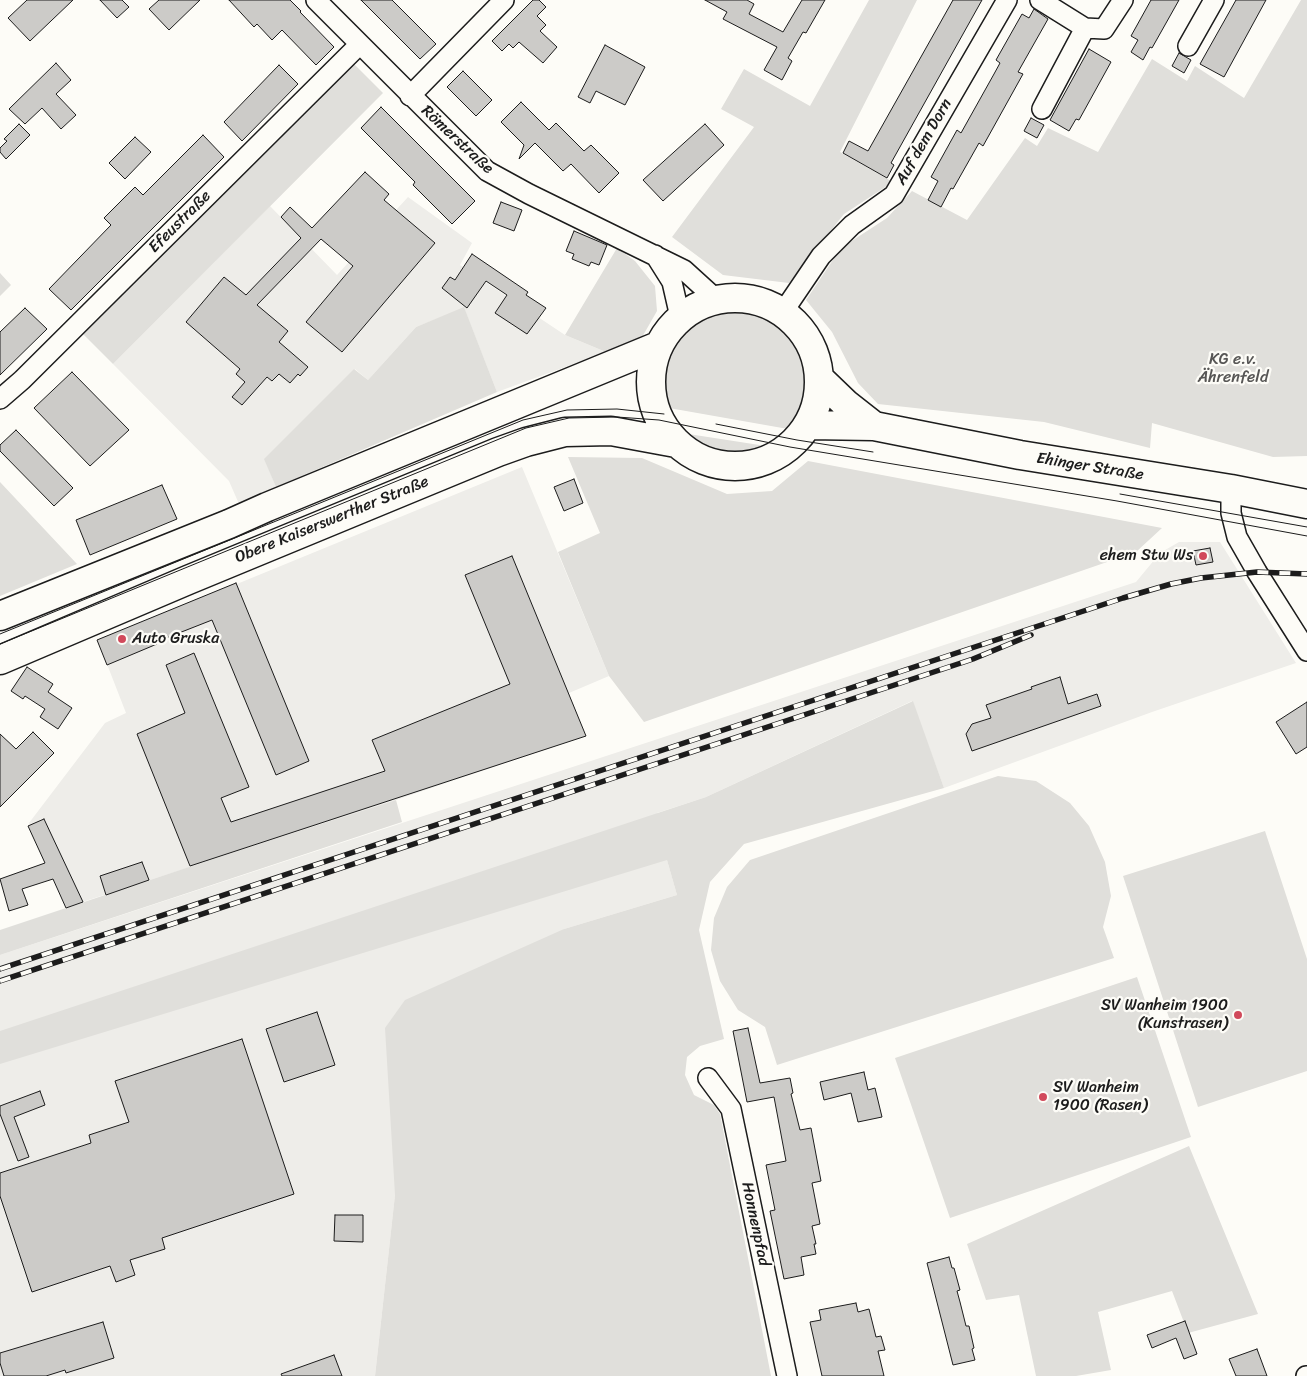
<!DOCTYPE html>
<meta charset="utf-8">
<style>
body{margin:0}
canvas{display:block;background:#fdfcf7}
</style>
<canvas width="1307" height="1376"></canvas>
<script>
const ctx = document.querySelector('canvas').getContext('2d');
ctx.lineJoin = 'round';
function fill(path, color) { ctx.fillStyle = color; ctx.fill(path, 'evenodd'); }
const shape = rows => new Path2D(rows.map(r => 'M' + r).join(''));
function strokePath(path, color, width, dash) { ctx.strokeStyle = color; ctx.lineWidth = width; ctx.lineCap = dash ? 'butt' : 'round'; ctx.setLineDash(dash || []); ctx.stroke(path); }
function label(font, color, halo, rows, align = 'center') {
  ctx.font = font + ' Sriracha,sans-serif'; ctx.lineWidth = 4.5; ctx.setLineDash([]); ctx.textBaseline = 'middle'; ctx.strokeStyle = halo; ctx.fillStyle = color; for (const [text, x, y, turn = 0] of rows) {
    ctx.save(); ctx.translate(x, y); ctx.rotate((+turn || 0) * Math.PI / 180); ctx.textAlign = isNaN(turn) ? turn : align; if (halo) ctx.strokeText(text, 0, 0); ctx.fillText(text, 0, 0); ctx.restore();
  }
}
fill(shape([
 [408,197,472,243,460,265,565,335,606,352,497,392,464,308,416,327,368,380,355,369,265,459,276,487,239,504,229,481,113,364,270,206,337,275],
 [522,467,609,676,569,693,585,736,396,800,67,907,29,823,105,723,126,713,98,641],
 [1179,542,1220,542,1296,663,1152,712,944,788,912,701,706,797,657,813,667,860,677,895,564,929,395,1195,375,1376,0,1376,0,955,1136,582,1160,553]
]), '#eeede9');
fill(shape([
 [869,0,917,0,840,152,893,182,844,214,789,283,723,275,672,237,754,127,721,109,744,69,810,106],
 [1301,0,1307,0,1307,456,1273,457,1152,423,1150,448,1044,422,878,404,858,383,832,332,806,300,841,248,887,218,912,191,967,220,1025,138,1037,146,1048,128,1098,152,1152,59,1187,81,1195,66,1244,98],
 [352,62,383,93,113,364,81,332],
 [617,248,635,261,655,286,657,311,641,339,606,352,565,335],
 [0,273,11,285,0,296],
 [464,307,497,392,276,487,264,459,354,369,368,380,416,327],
 [728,309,751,311,775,324,797,343,805,368,807,392,802,411,788,429,669,408,661,385,664,367,670,351,685,331,704,316],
 [682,433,766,446,744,456,720,455,697,446],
 [568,457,642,458,727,494,772,491,808,461,1162,528,1136,552,644,722,609,676,558,552,600,533],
 [0,482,77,564,0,596],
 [913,701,944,788,744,844,710,882,699,930,724,1039,700,1046,687,1057,685,1075,694,1095,714,1105,720,1114,771,1376,375,1376,395,1195,385,1028,405,1000,564,929,677,895,667,860,0,1064,0,1031,706,797],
 [998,776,1036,781,1070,803,1089,826,1105,862,1111,896,1103,927,1114,958,777,1065,765,1027,738,1010,720,981,711,950,714,918,727,887,750,860],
 [396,800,402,822,0,955,0,930,240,850],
 [1265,831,1307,959,1307,1071,1198,1107,1123,876],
 [1137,977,1191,1137,950,1218,895,1058],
 [1189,1146,1258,1314,1188,1333,1172,1291,1098,1312,1111,1370,1076,1376,1036,1376,1019,1295,986,1300,967,1244]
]), '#e0dfdb');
const building = shape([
 [27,0,73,0,30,41,8,18,27,0],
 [100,0,122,0,129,7,117,18,100,0],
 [159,0,200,0,169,30,149,9,159,0],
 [229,0,290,0,301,11,300,12,334,47,316,65,282,30,272,40,257,24,254,27,229,0],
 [361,0,392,0,436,44,420,59,361,0],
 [533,0,539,0,546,7,537,16,546,25,540,31,557,47,543,63,519,42,513,48,509,44,502,51,492,41,533,0],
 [705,0,747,0,754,4,749,14,783,32,802,0,825,0,806,33,803,32,788,58,792,61,782,80,764,70,777,47,723,19,727,12,705,0],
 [953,0,982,0,891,163,894,165,887,178,843,153,849,141,868,151,953,0],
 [1151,0,1179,0,1152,48,1150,47,1143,60,1131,52,1138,40,1131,36,1151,0],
 [1236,0,1266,0,1224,77,1200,64,1236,0],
 [1034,9,1048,19,1018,72,1023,74,983,146,979,143,953,189,951,188,941,207,928,200,938,181,931,177,957,130,961,133,994,74,1000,63,996,60,1022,14,1029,18,1034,9],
 [605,45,645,67,625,105,596,91,590,103,578,97,605,45],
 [1089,49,1111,62,1079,120,1076,119,1069,131,1050,120,1089,49],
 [1179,53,1191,60,1184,73,1172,66,1179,53],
 [56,63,71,80,56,94,76,115,61,129,42,108,25,124,9,109,56,63],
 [279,65,298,84,242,141,224,122,279,65],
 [463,71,492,100,476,116,447,87,463,71],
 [521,102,549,130,556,123,584,151,591,145,619,173,599,193,571,164,563,171,535,143,519,159,524,145,501,122,521,102],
 [381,107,475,201,452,224,413,185,415,182,361,128,381,107],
 [1031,118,1044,125,1037,138,1024,131,1031,118],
 [19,124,30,135,6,159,0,152,0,148,7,141,4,139,19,124],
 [705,124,724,145,663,201,643,180,705,124],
 [203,135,224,157,71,310,49,289,111,225,104,218,135,187,143,195,203,135],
 [135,137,151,152,125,179,109,163,135,137],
 [365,172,389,194,384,200,435,243,342,352,306,322,353,266,321,239,257,305,288,331,279,342,308,367,300,376,298,374,290,383,279,374,272,381,267,377,242,405,232,397,245,382,236,374,240,369,186,322,224,277,246,295,301,238,281,217,290,207,312,228,365,172],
 [501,202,522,210,514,231,493,223,501,202],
 [574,231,607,245,599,265,591,262,589,266,572,259,574,254,566,251,574,231],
 [472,254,528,292,526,295,546,308,527,334,495,313,507,295,486,281,467,308,442,288,450,277,455,280,472,254],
 [25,308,47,329,0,375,0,332,25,308],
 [72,372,129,430,90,466,34,408,72,372],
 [16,430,73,488,54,506,0,451,0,445,16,430],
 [574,479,583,503,564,511,554,487,574,479],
 [162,485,177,519,90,555,76,520,162,485],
 [1210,548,1213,562,1196,565,1193,551,1210,548],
 [512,556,586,736,190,866,137,734,185,713,166,665,194,653,212,697,249,787,221,798,231,822,385,771,372,740,510,684,465,575,512,556],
 [236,583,309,761,276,775,212,620,156,642,157,644,107,665,97,640,236,583],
 [27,667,53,684,48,692,72,708,58,729,40,717,45,709,25,696,23,699,11,691,27,667],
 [1060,677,1068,704,1097,694,1101,706,972,751,966,734,972,724,991,718,986,705,1032,689,1031,687,1060,677],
 [1307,702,1307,747,1296,754,1276,722,1307,702],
 [33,732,54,753,0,807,0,734,16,749,33,732],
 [44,819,83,902,66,908,53,879,22,889,28,905,9,911,0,879,45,863,28,826,44,819],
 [142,862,149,880,106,895,100,876,142,862],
 [317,1012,335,1065,284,1082,266,1029,317,1012],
 [748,1028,760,1083,790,1078,793,1093,791,1094,800,1130,811,1128,821,1181,812,1183,820,1224,812,1226,816,1244,814,1244,816,1254,801,1257,804,1275,784,1279,770,1211,775,1210,766,1165,786,1161,774,1097,747,1102,733,1031,748,1028],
 [242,1039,294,1194,162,1238,165,1249,130,1260,135,1275,116,1282,110,1266,32,1292,0,1196,0,1173,91,1143,89,1135,129,1122,115,1081,242,1039],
 [864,1072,868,1090,875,1088,882,1117,858,1122,851,1093,824,1100,820,1082,864,1072],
 [40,1091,45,1105,14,1117,29,1157,18,1161,0,1114,0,1106,40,1091],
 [335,1215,363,1215,363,1242,334,1241,335,1215],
 [949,1257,952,1268,954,1268,960,1290,957,1291,960,1302,966,1326,969,1326,974,1348,972,1349,975,1360,953,1365,927,1263,949,1257],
 [856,1303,858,1312,869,1309,876,1337,881,1336,885,1350,878,1351,884,1376,822,1376,810,1322,821,1320,819,1310,856,1303],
 [1185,1321,1197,1354,1184,1359,1176,1338,1152,1348,1147,1335,1185,1321],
 [103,1322,114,1358,66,1373,65,1370,46,1376,4,1376,0,1363,0,1353,103,1322],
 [1257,1349,1267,1376,1236,1376,1229,1359,1257,1349],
 [334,1355,342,1376,282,1376,281,1374,334,1355]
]);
fill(building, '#cccbc8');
strokePath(building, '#1c1c1c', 1);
const street = shape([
 [316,0,487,171,529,194,684,270,717,300],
 [1040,0,1085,28,1104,29,1123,0],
 [1188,46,1214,0],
 [410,96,504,0],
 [1042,109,1085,28],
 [655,255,672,282,680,317],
 [783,312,821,256,852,225,894,195,1007,0],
 [0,399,22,380,359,45],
 [1231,489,1231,513,1237,537,1257,572,1307,651],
 [708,1078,731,1109,787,1376],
 [1306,1376,1307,1376]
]);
const secondary = shape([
 '651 382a84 84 0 1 1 168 0a84 84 0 1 1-168 0Z',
 [820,379,846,404,874,426],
 [809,425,874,426,1020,455,1231,489,1307,504],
 [0,616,229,524,267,507,658,346],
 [0,660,188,580,498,452,526,442,565,432,611,431,676,443]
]);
strokePath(street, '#1c1c1c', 22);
strokePath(secondary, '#1c1c1c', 31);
strokePath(street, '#fdfcf7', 19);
strokePath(secondary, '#fdfcf7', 28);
strokePath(shape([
 [716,424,797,440,873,452],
 [1120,494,1307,527],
 [0,634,523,420,567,410,617,409,664,414],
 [0,644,526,428,569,418,617,417,659,420,790,447,1117,501,1307,536]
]), '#1c1c1c', 1);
const rail = shape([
 [0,969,1123,598,1171,584,1201,578,1257,572,1307,574],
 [0,981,973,659,1031,635]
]);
strokePath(rail, '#1c1c1c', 5.5);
strokePath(rail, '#fdfcf7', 4, [11]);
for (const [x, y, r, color] of [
 [1203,556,5,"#d1495b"],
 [122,639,5,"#d1495b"],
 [1238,1015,5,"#d1495b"],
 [1043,1097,5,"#d1495b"]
]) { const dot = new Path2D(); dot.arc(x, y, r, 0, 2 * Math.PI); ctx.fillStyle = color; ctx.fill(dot); strokePath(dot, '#fdfcf7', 2); }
label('16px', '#1c1c1c', '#fdfcf7', [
 ["Römerstraße",457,140,43],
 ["Auf dem Dorn",924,142,-60],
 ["Efeustraße",180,222,-45],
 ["Ehinger Straße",1090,467,9],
 ["Obere Kaiserswerther Straße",332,520,-22],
 ["Honnenpfad",755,1224,78]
]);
label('16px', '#575655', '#fdfcf7', [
 ["KG e.v.",1233,360],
 ["Ährenfeld",1233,378]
]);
label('16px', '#1c1c1c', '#fdfcf7', [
 ["ehem Stw Ws",1193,556],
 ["Auto Gruska",132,639,"left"],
 ["SV Wanheim 1900",1228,1006],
 ["(Kunstrasen)",1228,1024],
 ["SV Wanheim",1053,1088,"left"],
 ["1900 (Rasen)",1053,1106,"left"]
], 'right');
</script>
